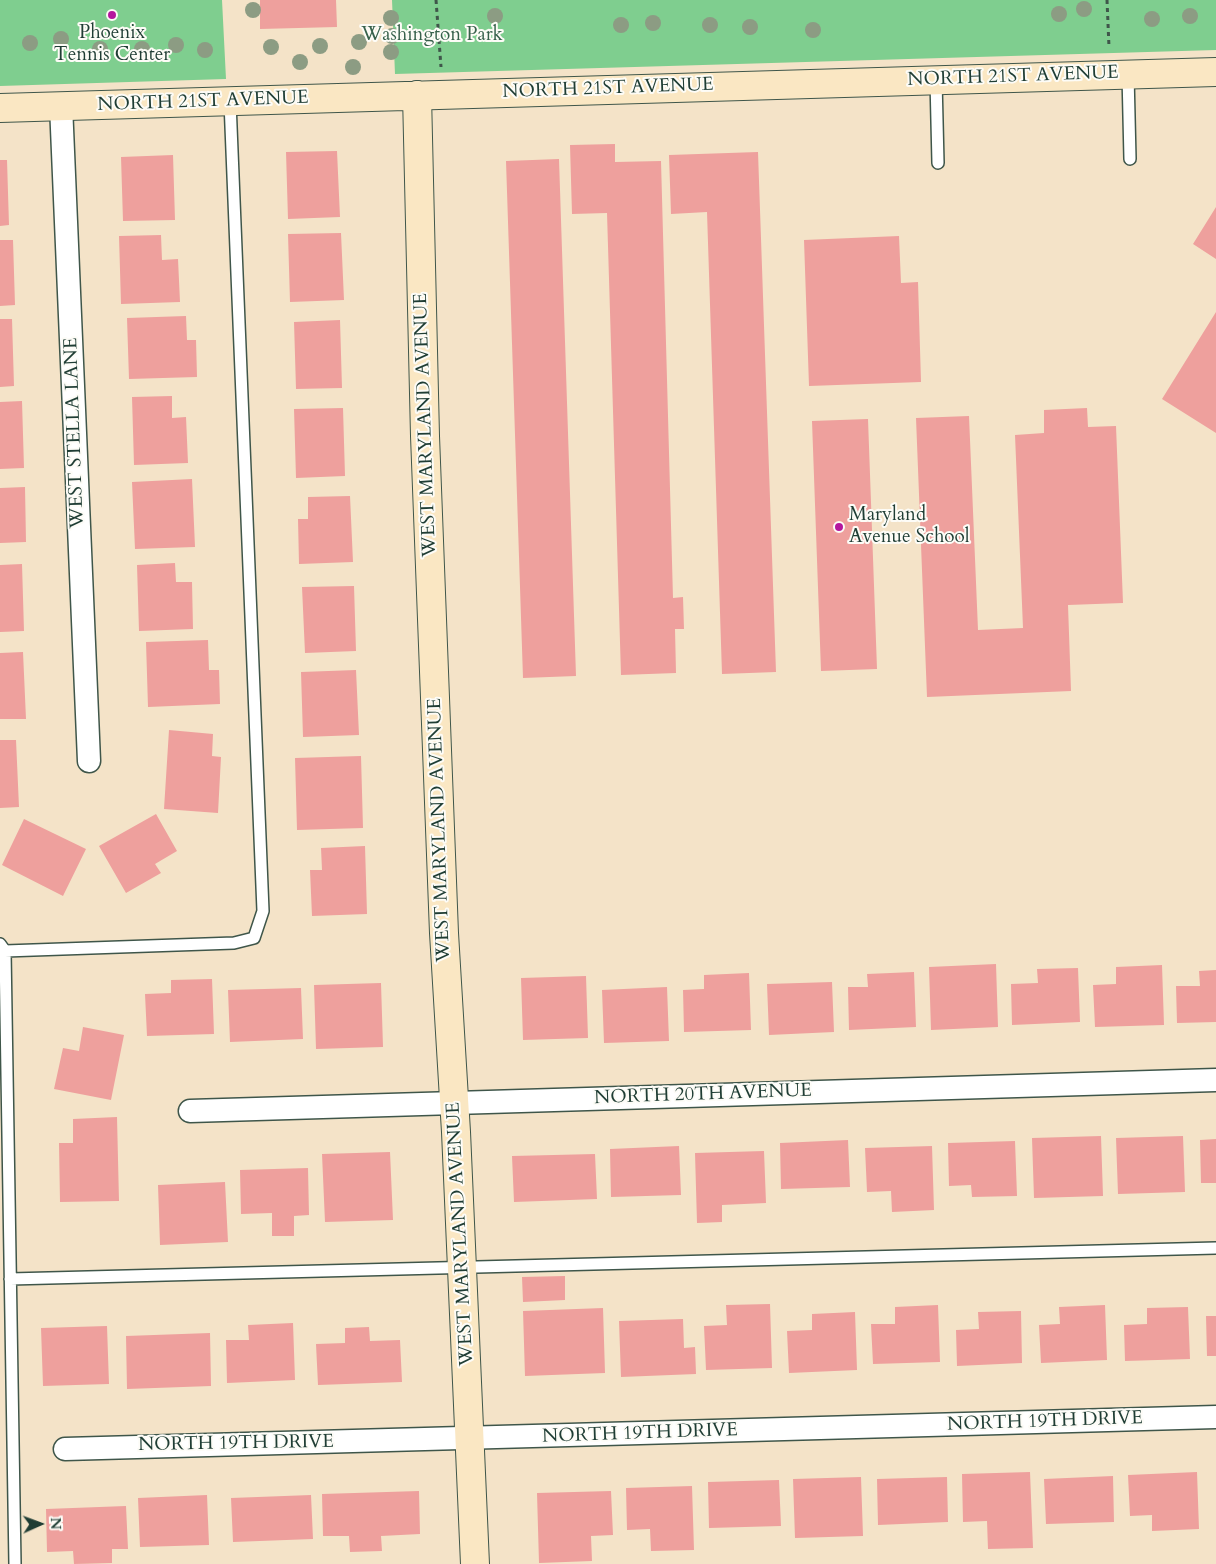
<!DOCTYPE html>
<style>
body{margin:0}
#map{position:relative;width:1216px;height:1564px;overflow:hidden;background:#f4e3c8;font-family:Cardo,serif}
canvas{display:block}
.north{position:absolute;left:15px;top:1499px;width:50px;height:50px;-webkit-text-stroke:4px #fdfcf7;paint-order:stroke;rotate:88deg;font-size:14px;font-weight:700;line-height:20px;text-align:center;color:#1f3d34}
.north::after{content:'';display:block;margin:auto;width:18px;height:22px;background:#1f3d34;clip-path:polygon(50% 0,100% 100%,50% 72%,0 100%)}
</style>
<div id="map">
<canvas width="1216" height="1564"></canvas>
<div class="north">N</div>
</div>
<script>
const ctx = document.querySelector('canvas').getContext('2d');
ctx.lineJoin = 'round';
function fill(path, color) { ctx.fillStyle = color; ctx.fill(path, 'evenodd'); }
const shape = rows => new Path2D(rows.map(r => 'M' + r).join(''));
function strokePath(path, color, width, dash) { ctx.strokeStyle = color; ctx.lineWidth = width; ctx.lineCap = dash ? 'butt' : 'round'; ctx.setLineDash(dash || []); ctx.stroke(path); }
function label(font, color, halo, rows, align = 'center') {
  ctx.font = font + ' Cardo,serif'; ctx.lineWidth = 4; ctx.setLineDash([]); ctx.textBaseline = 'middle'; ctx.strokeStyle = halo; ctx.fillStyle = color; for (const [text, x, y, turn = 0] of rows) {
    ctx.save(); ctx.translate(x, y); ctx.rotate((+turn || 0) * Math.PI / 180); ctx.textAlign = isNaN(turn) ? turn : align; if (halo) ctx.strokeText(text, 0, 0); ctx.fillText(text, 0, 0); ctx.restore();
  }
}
fill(shape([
 [0,0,222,0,226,79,0,86],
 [392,0,1216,0,1216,50,395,74]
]), '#7fce8f');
fill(shape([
 [260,0,336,0,337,27,260,29],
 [615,144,615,162,661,161,673,598,683,597,684,629,675,629,676,673,621,675,607,213,572,214,570,145],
 [337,151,340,217,288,219,286,152],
 [758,152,776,672,722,674,707,212,671,214,669,155],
 [173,155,175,220,123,221,121,157],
 [559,159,576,676,523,678,506,161],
 [0,160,7,160,9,225,0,226],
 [1216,207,1216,259,1193,244],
 [341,233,344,300,290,302,288,234],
 [161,235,162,260,178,259,180,302,121,304,119,236],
 [899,236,901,283,918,282,921,382,809,386,804,240],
 [0,240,13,240,15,305,0,306],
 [1216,312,1216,433,1162,399],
 [186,316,187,340,196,340,197,377,129,379,127,318],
 [0,319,12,319,14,386,0,387],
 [340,320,342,388,296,389,294,322],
 [172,396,172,418,186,417,188,463,134,465,132,397],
 [22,401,24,468,0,469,0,402],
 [343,408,345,476,296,478,294,409],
 [1087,408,1088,427,1116,426,1123,603,1068,605,1071,691,927,697,916,418,969,416,978,630,1023,628,1015,435,1044,433,1044,410],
 [868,419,877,669,821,671,812,421],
 [192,479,195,547,135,549,132,482],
 [25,487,26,542,0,543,0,488],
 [350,496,353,562,299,564,298,519,308,519,308,497],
 [175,563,176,582,192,582,193,629,139,631,137,565],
 [22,564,24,631,0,632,0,565],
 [354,586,356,651,305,653,302,587],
 [208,640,209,670,219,670,220,704,148,707,146,642],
 [23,652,26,719,0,719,0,653],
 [356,670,359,735,303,737,301,672],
 [169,730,213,734,212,756,221,757,218,813,164,809],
 [0,740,16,740,19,807,0,808],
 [361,756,363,828,297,830,295,758],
 [156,814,177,851,155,864,161,873,126,893,99,846],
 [24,819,86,849,63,896,2,865],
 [365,846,367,914,312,916,310,870,322,870,321,848],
 [996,964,998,1027,931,1030,929,967],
 [1162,965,1164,1025,1095,1027,1093,985,1116,984,1116,967],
 [1078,968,1080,1022,1012,1025,1011,984,1038,983,1037,969],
 [1216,970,1216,1022,1177,1023,1176,986,1200,986,1199,971],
 [914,972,916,1027,849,1030,848,987,868,987,867,974],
 [749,973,751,1030,684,1032,683,990,704,989,704,975],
 [586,976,588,1038,523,1040,521,978],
 [212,979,214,1034,147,1036,145,994,171,993,171,980],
 [832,982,834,1032,769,1035,767,984],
 [381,983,383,1047,316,1049,314,985],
 [667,987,669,1041,604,1043,602,990],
 [301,988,303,1039,230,1042,228,990],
 [83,1027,124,1035,111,1100,54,1089,63,1048,79,1051],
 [117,1117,119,1201,60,1202,59,1143,73,1143,73,1119],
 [1101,1136,1103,1196,1034,1198,1032,1138],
 [1183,1136,1185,1192,1118,1194,1116,1138],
 [1216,1139,1216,1183,1201,1183,1200,1140],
 [848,1140,850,1187,781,1189,780,1143],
 [1015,1141,1017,1196,972,1197,971,1185,949,1186,948,1143],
 [679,1146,681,1195,611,1197,610,1149],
 [932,1146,934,1210,892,1212,891,1191,867,1192,865,1148],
 [764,1151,766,1203,722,1205,722,1222,697,1223,695,1153],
 [390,1152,393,1220,325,1222,322,1154],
 [595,1154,597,1199,514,1202,512,1156],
 [308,1168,309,1215,294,1216,294,1236,272,1236,272,1213,241,1214,240,1170],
 [225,1182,228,1242,160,1245,158,1185],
 [565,1276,565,1300,523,1302,522,1277],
 [770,1304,772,1368,706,1370,704,1326,727,1325,726,1305],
 [938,1305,940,1362,873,1364,871,1324,895,1324,895,1307],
 [1105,1305,1107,1360,1041,1363,1039,1325,1060,1324,1059,1307],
 [1188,1307,1190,1359,1125,1361,1124,1325,1147,1324,1147,1308],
 [603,1308,605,1373,525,1376,523,1311],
 [1021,1311,1022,1363,957,1366,956,1330,979,1329,978,1312],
 [855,1312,857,1370,789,1373,787,1331,812,1330,812,1314],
 [1206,1316,1216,1316,1216,1356,1207,1356],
 [683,1319,684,1348,695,1347,696,1374,621,1377,619,1321],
 [293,1323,295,1380,227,1383,226,1340,249,1340,248,1325],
 [107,1326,109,1384,43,1386,41,1328],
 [369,1327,370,1341,400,1340,402,1382,318,1385,316,1344,345,1343,345,1328],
 [210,1333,211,1386,127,1389,126,1336],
 [1030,1472,1033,1548,988,1549,987,1521,963,1522,962,1474],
 [1197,1472,1199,1529,1152,1531,1152,1515,1130,1516,1128,1475],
 [1113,1476,1114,1522,1046,1524,1044,1479],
 [861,1477,863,1536,795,1538,793,1479],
 [947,1477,948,1522,878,1525,877,1479],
 [779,1480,781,1526,709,1528,708,1482],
 [692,1486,694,1550,651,1551,650,1529,627,1530,626,1488],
 [419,1491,420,1534,381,1536,382,1551,350,1552,349,1536,323,1536,322,1494],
 [611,1491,613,1535,591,1536,592,1561,539,1563,537,1493],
 [207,1495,209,1545,140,1547,138,1498],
 [311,1495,313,1539,233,1542,231,1498],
 [126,1506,128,1549,112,1549,112,1563,74,1564,73,1551,47,1552,46,1509]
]), '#eea09d');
const lane = shape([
 [1128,74,1130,159],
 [936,80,938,163],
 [0,944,5,951,15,1564],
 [5,951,234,943,254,938,263,911,230,102],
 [10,1279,1216,1248]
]);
const street = shape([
 [61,105,89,761],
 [190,1111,1216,1080],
 [65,1449,1216,1417]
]);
const secondary = shape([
 [417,95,425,436,444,933,456,1132,475,1564],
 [0,108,1216,72]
]);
strokePath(lane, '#3f564a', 14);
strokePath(street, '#3f564a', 25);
strokePath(secondary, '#3f564a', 30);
strokePath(shape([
 [436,0,441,67],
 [1107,0,1109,47]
]), '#3f564a', 3, [4, 4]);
strokePath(lane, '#fff', 11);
strokePath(street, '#fff', 22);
strokePath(secondary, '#fae7c3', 28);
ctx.fillStyle = '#8c9c83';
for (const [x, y] of [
 [1084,9],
 [253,10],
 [1059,14],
 [495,16],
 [1190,16],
 [391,18],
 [1152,19],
 [653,23],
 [621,25],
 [710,25],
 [750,27],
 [813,30],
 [392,36],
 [61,39],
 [359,42],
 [30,43],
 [176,45],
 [320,46],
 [271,47],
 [100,49],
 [142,49],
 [205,50],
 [391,52],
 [300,62],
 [353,67]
]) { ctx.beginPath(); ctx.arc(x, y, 8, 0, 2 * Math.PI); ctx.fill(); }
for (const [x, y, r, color] of [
 [112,15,5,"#b5179e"],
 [839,527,5,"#b5179e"]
]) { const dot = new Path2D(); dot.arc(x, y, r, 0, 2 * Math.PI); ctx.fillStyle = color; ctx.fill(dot); strokePath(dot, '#fdfcf7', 2); }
label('19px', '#1f3d34', '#fdfcf7', [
 ["Phoenix",112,34],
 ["Tennis Center",112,56],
 ["Maryland",849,516,"left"],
 ["Avenue School",849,538,"left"]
]);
label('19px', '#37614b', '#fdfcf7', [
 ["Washington Park",432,36]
]);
label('19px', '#1f3d34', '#fdfcf7', [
 ["NORTH 21ST AVENUE",1013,77,-2],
 ["NORTH 21ST AVENUE",608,89,-2],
 ["NORTH 21ST AVENUE",203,102,-2],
 ["WEST MARYLAND AVENUE",426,425,-92],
 ["WEST STELLA LANE",75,433,-92],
 ["WEST MARYLAND AVENUE",440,830,-92],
 ["NORTH 20TH AVENUE",703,1095,-2],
 ["WEST MARYLAND AVENUE",461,1234,-93],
 ["NORTH 19TH DRIVE",1045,1422,-2],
 ["NORTH 19TH DRIVE",640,1434,-2],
 ["NORTH 19TH DRIVE",236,1444,-1]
]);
</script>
